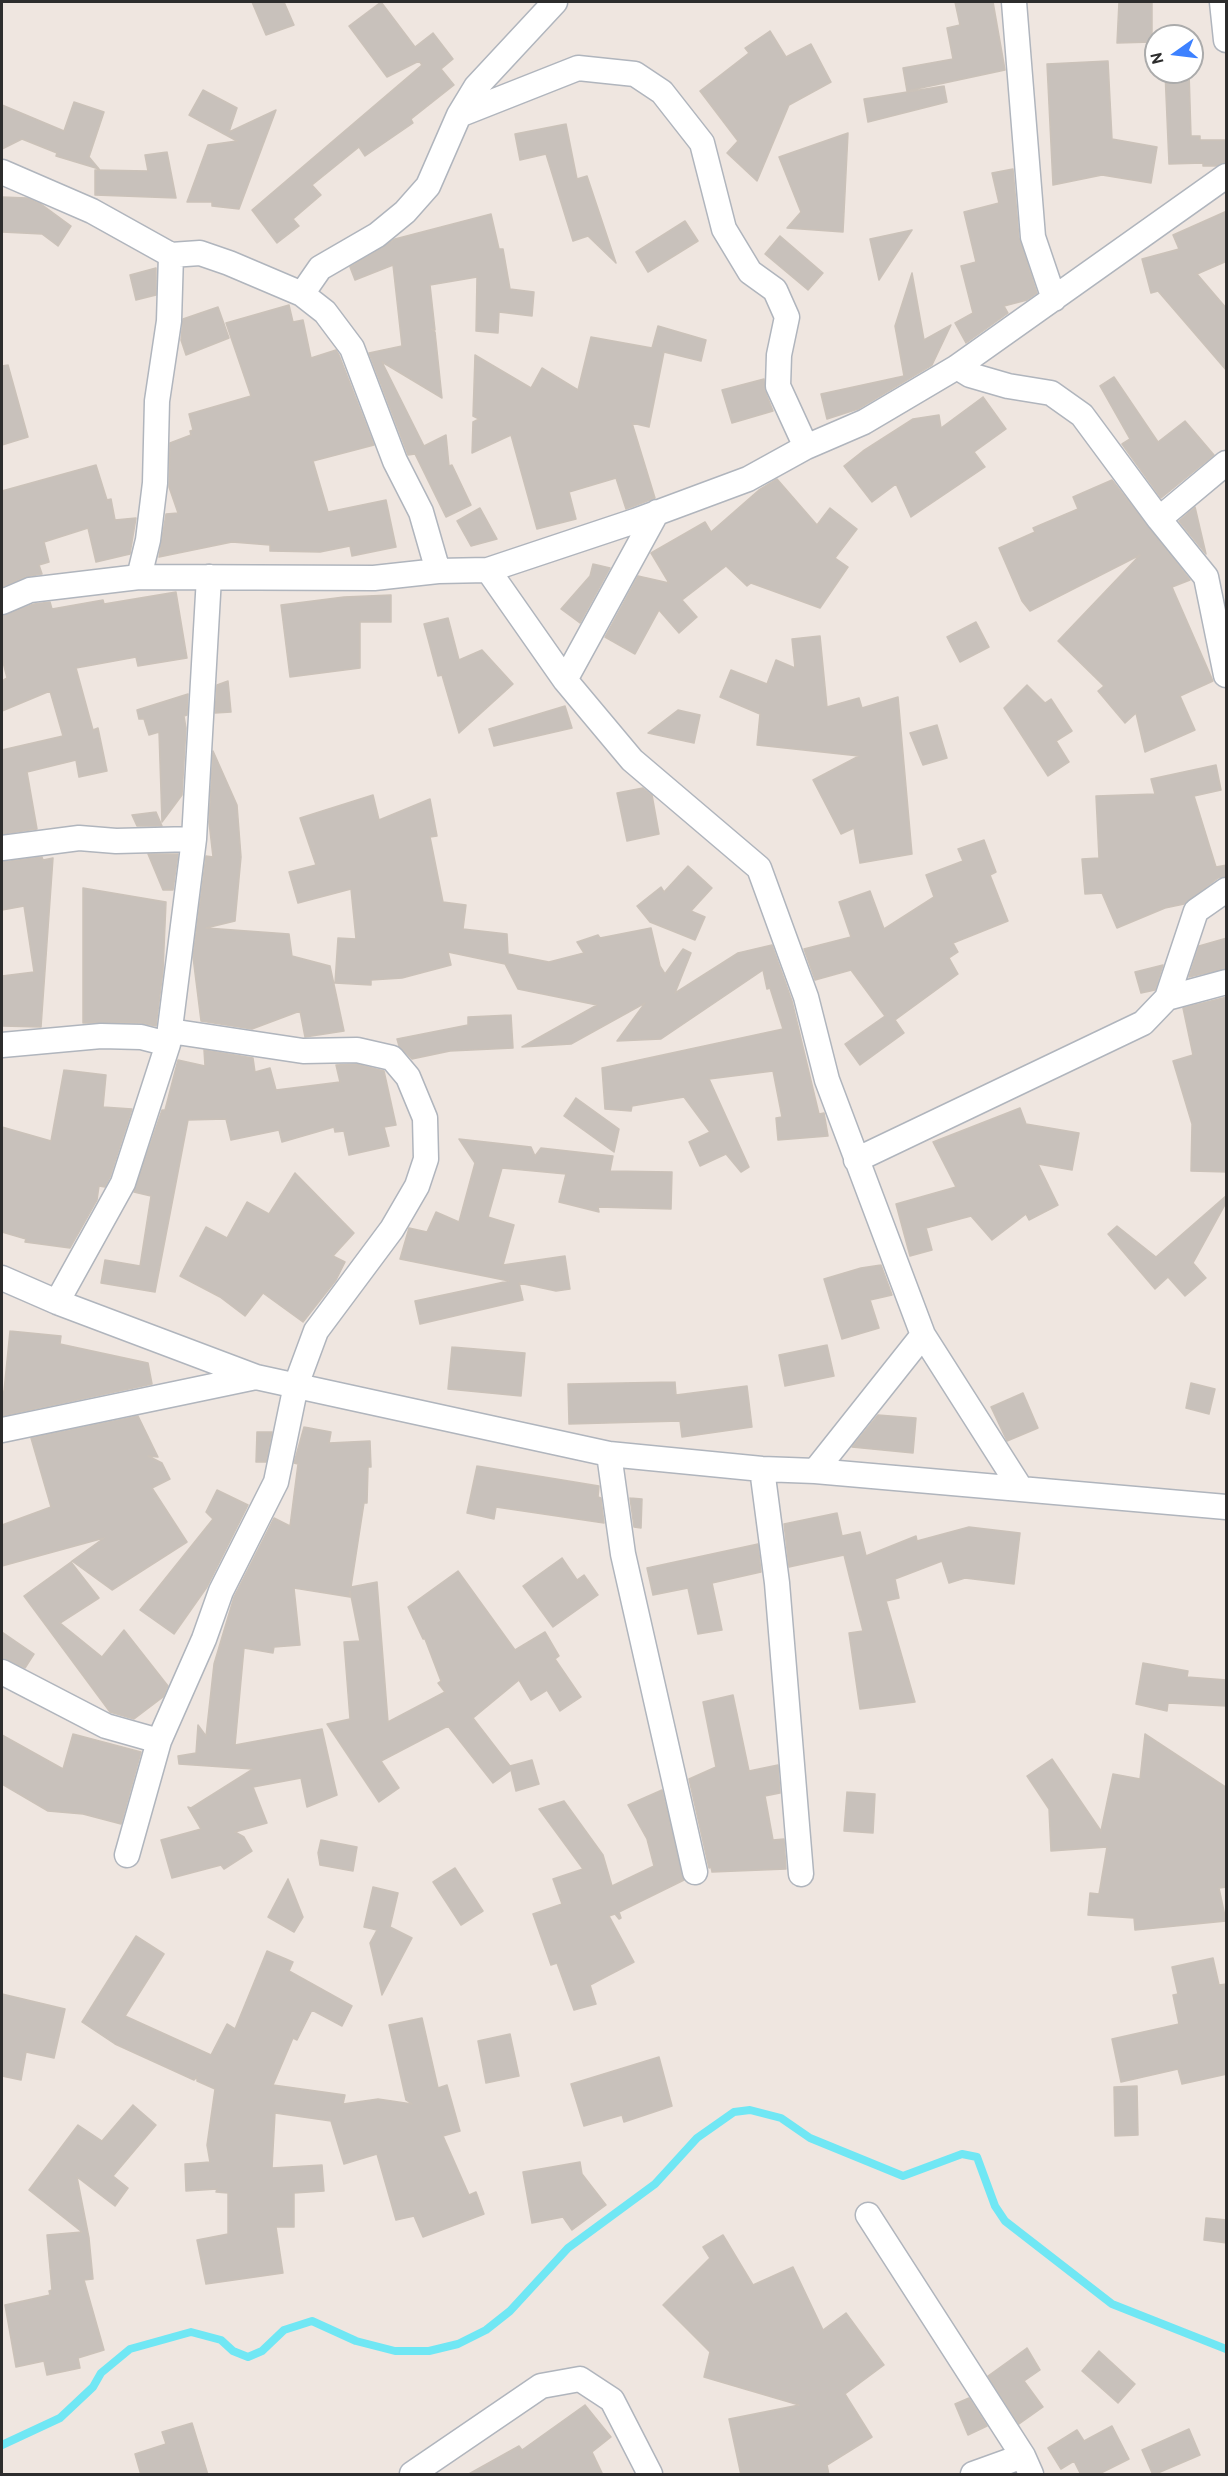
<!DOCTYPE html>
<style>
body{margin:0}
#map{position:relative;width:1228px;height:2476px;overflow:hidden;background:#efe6e0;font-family:Overpass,sans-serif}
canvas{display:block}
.frame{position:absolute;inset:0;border:3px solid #2d2d2d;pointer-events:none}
.north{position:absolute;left:1144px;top:24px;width:60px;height:60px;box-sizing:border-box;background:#fff;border:2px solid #ababab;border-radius:50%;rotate:256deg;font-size:16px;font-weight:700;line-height:24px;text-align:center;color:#2d2d2d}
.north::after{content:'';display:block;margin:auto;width:21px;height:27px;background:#3d81ff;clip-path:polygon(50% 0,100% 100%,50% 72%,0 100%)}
</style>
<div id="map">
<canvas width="1228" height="2476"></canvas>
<div class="frame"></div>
<div class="north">N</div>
</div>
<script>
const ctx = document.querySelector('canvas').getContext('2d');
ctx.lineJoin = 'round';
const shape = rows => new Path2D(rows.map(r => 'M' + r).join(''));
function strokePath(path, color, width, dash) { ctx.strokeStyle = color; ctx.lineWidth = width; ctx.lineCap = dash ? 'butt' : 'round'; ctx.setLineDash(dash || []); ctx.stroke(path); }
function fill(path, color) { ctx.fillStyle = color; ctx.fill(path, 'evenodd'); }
strokePath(shape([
 [2,2445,60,2418,93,2387,101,2373,130,2349,191,2332,221,2340,233,2351,248,2357,262,2351,284,2330,312,2321,356,2341,395,2351,429,2351,458,2344,486,2330,510,2311,568,2248,655,2184,697,2138,734,2112,750,2110,781,2118,810,2138,903,2176,962,2154,977,2157,995,2206,1005,2221,1112,2304,1226,2349]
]), '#70e7f4', 8);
const building = shape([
 [252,2,284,2,294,25,266,35,252,2],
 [381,2,415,47,433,33,453,59,441,69,454,85,411,119,413,123,365,156,359,147,312,185,321,195,293,219,299,226,277,243,252,210,422,65,419,61,387,77,349,26,381,2],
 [955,2,993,2,1005,70,907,91,903,68,953,59,947,28,960,25,955,2],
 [1119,2,1152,3,1152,42,1117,43,1119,2],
 [770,31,786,57,811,44,831,82,789,105,757,181,727,153,738,141,700,91,749,53,745,48,770,31],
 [1108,61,1112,139,1157,147,1151,183,1102,175,1053,185,1047,64,1108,61],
 [1165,72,1189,72,1191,136,1200,136,1200,140,1227,140,1227,162,1216,166,1203,166,1203,163,1169,164,1165,72],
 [944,86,947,102,868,122,864,99,944,86],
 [203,90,237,108,229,132,276,110,239,209,212,206,212,202,187,202,208,145,237,141,189,115,203,90],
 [74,102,104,112,89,157,99,169,56,156,57,153,22,139,2,149,2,105,64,131,74,102],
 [566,124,577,179,587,176,616,263,588,236,573,241,546,154,520,160,515,134,566,124],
 [848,133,843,232,787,228,801,212,779,157,848,133],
 [167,152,176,198,95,195,95,170,148,171,145,155,167,152],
 [1013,169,1019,238,1037,293,1027,300,1004,306,1008,313,966,343,955,323,973,313,961,266,976,262,964,212,999,203,992,173,1013,169],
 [2,197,27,198,41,204,71,226,58,246,42,234,2,232,2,197],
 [1227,211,1227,261,1197,274,1227,309,1227,371,1158,291,1151,293,1142,259,1179,249,1173,235,1227,211],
 [491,214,499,249,503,249,510,289,534,292,532,316,499,312,498,333,476,331,477,277,430,285,435,330,431,329,435,332,442,398,382,362,424,446,446,435,449,466,452,465,471,505,446,517,415,454,408,455,369,353,402,346,393,265,355,280,350,267,395,239,491,214],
 [685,221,698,241,648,272,636,252,685,221],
 [912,230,879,280,870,239,912,230],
 [780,236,823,273,808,290,765,254,780,236],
 [156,268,156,295,136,300,130,275,156,268],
 [912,273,924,340,951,325,932,365,858,409,827,419,821,394,904,376,895,326,912,273],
 [289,305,293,322,303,320,311,358,336,350,339,355,374,445,313,461,328,512,386,500,396,547,352,556,350,546,320,552,270,551,270,545,232,542,159,557,166,514,178,513,169,487,170,443,191,435,190,431,193,430,189,414,251,396,226,323,289,305],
 [218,307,229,338,186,355,181,340,183,319,218,307],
 [658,326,706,340,701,361,664,352,649,427,632,423,655,498,626,509,616,478,569,492,576,519,537,529,511,435,472,453,473,422,479,419,473,416,475,355,531,388,542,368,578,390,591,337,652,348,658,326],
 [8,365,28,437,2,445,2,366,8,365],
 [1114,377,1158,442,1185,421,1214,455,1161,498,1122,444,1130,439,1100,386,1114,377],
 [764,379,765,391,773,411,732,423,722,390,764,379],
 [983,397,1006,429,974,452,985,467,911,517,896,484,872,502,844,466,863,451,913,419,939,415,941,428,983,397],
 [96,465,107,500,111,499,115,520,136,518,130,554,96,562,88,528,44,542,49,562,39,565,42,574,25,577,2,587,2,491,96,465],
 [777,479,817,525,830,508,857,529,835,558,848,567,820,608,751,583,747,586,726,566,682,600,697,617,679,633,659,610,635,654,605,637,638,576,669,583,651,553,705,522,711,532,759,490,777,479],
 [1112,480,1190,580,1172,587,1213,681,1180,696,1195,730,1145,752,1136,713,1125,723,1098,691,1104,686,1058,641,1140,555,1030,611,1022,601,999,548,1035,532,1033,528,1078,509,1073,497,1112,480],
 [1195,507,1206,554,1179,521,1195,507],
 [480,508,497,539,471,546,457,521,480,508],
 [593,564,610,568,580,623,561,609,590,576,593,564],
 [176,592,187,658,138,666,136,657,76,668,93,730,98,728,107,771,79,777,76,760,27,772,37,829,2,834,2,750,63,736,50,691,2,711,2,681,7,678,2,658,2,616,34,604,50,602,52,609,103,600,104,604,176,592],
 [391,595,391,622,360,622,360,668,290,677,281,605,344,597,391,595],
 [448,618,459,660,482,650,513,684,459,733,442,675,438,676,424,624,448,618],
 [976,622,989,647,960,662,947,637,976,622],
 [820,636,827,707,859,698,862,708,898,697,912,854,860,863,854,828,841,834,813,780,859,756,757,745,760,714,720,697,731,670,767,684,776,660,795,668,792,639,820,636],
 [228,681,231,712,215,713,217,685,228,681],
 [1027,685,1045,703,1051,699,1072,731,1056,741,1069,762,1048,776,1004,708,1027,685],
 [188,694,187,715,184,716,186,728,182,795,162,822,159,732,149,735,144,719,139,719,137,710,188,694],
 [565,706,572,728,494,746,489,729,565,706],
 [678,710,700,715,694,743,648,733,678,710],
 [937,725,947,758,923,765,910,733,937,725],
 [213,751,237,805,241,857,235,921,206,928,289,934,292,956,330,966,344,1031,305,1037,300,1011,252,1029,201,1021,193,957,206,856,213,857,209,822,213,751],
 [1216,765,1221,790,1194,796,1216,867,1227,865,1227,876,1218,878,1184,904,1165,908,1117,928,1102,893,1085,894,1082,859,1099,858,1096,796,1155,794,1151,779,1216,765],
 [643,788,652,795,659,834,627,841,617,793,643,788],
 [373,795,379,820,430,799,437,836,430,837,443,902,466,905,463,929,507,934,508,954,549,962,584,953,577,942,598,935,600,938,651,928,660,966,665,974,683,949,691,953,675,993,738,953,772,945,792,1001,819,1114,824,1113,828,1136,778,1140,776,1118,782,1117,773,1071,709,1079,749,1167,741,1172,726,1154,700,1166,689,1142,710,1132,684,1097,632,1106,631,1111,605,1109,602,1068,783,1029,770,988,767,989,763,970,661,1039,617,1041,645,1003,571,1044,522,1047,597,1005,518,989,505,964,448,952,451,965,402,978,371,980,371,985,335,983,338,938,356,939,351,889,298,903,289,872,316,865,300,818,373,795],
 [156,812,162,826,137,826,132,815,156,812],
 [984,840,996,872,990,875,1008,921,953,943,958,952,949,958,958,974,895,1020,904,1033,860,1065,845,1044,885,1016,851,970,815,980,804,949,851,937,839,902,870,891,884,929,934,897,926,875,963,861,958,849,984,840],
 [148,854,178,854,173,890,163,890,148,854],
 [42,857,43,860,53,858,41,1027,2,1026,2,976,34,972,24,906,2,910,2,862,42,857],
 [688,866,712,888,691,911,705,917,695,940,650,922,637,906,661,887,664,892,688,866],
 [83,888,166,902,163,971,156,1026,141,1023,83,1023,83,888],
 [1227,938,1227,968,1189,977,1199,946,1227,938],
 [1163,965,1155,990,1141,993,1135,972,1163,965],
 [1227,997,1227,1172,1191,1171,1192,1124,1173,1061,1193,1055,1183,1008,1227,997],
 [511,1015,513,1048,450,1051,412,1059,399,1046,397,1039,468,1025,468,1017,511,1015],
 [204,1050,253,1058,255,1072,270,1068,276,1090,340,1082,336,1065,356,1064,384,1071,396,1125,384,1127,389,1146,349,1155,344,1131,335,1132,334,1127,282,1142,279,1130,231,1140,226,1119,188,1120,155,1292,101,1283,105,1260,140,1266,151,1196,134,1192,162,1110,165,1110,178,1060,205,1066,204,1050],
 [64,1070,106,1075,103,1107,132,1109,110,1177,105,1187,99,1186,97,1200,70,1248,25,1242,26,1239,2,1232,2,1127,51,1141,64,1070],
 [576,1098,619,1129,614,1152,564,1116,576,1098],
 [1020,1108,1026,1124,1079,1133,1072,1170,1038,1164,1058,1205,1029,1220,1026,1214,992,1240,971,1216,926,1228,932,1250,910,1256,896,1204,956,1187,933,1142,1020,1108],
 [459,1139,531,1147,535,1156,541,1148,613,1156,610,1171,672,1172,671,1209,598,1207,599,1212,559,1202,566,1174,502,1168,488,1217,514,1225,503,1265,565,1256,570,1289,556,1291,519,1283,523,1300,420,1324,415,1301,509,1281,400,1259,409,1228,427,1232,436,1212,459,1222,475,1163,459,1139],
 [295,1173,354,1233,333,1256,345,1262,336,1280,303,1322,263,1293,245,1316,220,1297,180,1276,206,1227,227,1238,247,1202,269,1214,295,1173],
 [1227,1195,1227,1201,1193,1263,1206,1278,1185,1296,1168,1277,1155,1289,1108,1234,1117,1226,1156,1257,1227,1195],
 [881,1265,892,1295,870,1300,879,1328,842,1339,824,1279,861,1268,881,1265],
 [10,1331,61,1336,60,1344,148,1363,152,1384,2,1416,2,1392,4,1391,10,1331],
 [827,1345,834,1376,785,1386,779,1355,827,1345],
 [452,1347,525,1353,521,1396,448,1389,452,1347],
 [675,1382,676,1395,747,1386,752,1427,682,1437,680,1421,569,1424,568,1384,675,1382],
 [1191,1383,1215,1389,1209,1414,1186,1408,1191,1383],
 [1023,1393,1038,1428,1007,1441,991,1407,1023,1393],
 [878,1415,916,1418,913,1453,852,1447,878,1415],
 [138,1416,158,1457,148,1456,162,1463,170,1479,152,1488,187,1542,112,1590,72,1561,104,1538,2,1566,2,1525,51,1507,31,1438,138,1416],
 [304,1427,331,1432,329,1443,370,1441,371,1467,368,1467,367,1503,364,1503,351,1587,377,1582,388,1722,445,1692,438,1683,441,1681,425,1639,423,1639,408,1607,458,1571,515,1650,545,1632,559,1656,555,1659,581,1697,560,1711,547,1690,531,1700,519,1680,473,1718,510,1766,532,1760,539,1784,516,1791,511,1770,493,1783,448,1726,381,1761,399,1788,379,1802,327,1724,350,1719,344,1642,360,1641,350,1591,350,1597,294,1588,300,1645,274,1647,273,1653,244,1648,235,1745,322,1729,337,1795,307,1807,301,1778,253,1787,267,1823,235,1832,244,1837,252,1851,224,1869,221,1865,172,1878,161,1840,201,1829,188,1807,191,1808,253,1769,179,1764,178,1756,196,1753,198,1725,206,1736,214,1664,234,1597,274,1518,290,1526,298,1464,294,1463,304,1427],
 [257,1432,272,1432,266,1462,256,1462,257,1432],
 [477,1466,599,1486,598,1497,601,1498,604,1523,496,1507,494,1519,467,1513,477,1466],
 [217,1490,248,1505,207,1587,174,1634,140,1610,213,1519,206,1512,217,1490],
 [630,1498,642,1499,641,1528,634,1527,630,1498],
 [837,1513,842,1536,860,1532,866,1556,916,1536,917,1541,969,1527,1020,1533,1014,1584,965,1578,949,1583,942,1561,895,1579,899,1598,886,1601,915,1702,860,1709,849,1633,863,1631,844,1555,789,1567,784,1524,837,1513],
 [758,1544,761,1572,712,1583,722,1630,698,1634,688,1588,653,1595,647,1568,758,1544],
 [562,1558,577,1580,584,1575,598,1595,553,1627,523,1586,562,1558],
 [71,1562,99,1598,60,1623,102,1657,124,1630,168,1686,163,1697,134,1719,110,1712,24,1596,71,1562],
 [2,1632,34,1654,25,1668,2,1658,2,1632],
 [1143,1663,1188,1671,1187,1677,1227,1680,1227,1706,1168,1703,1167,1711,1136,1704,1143,1663],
 [733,1695,749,1771,778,1765,780,1793,765,1796,773,1840,784,1839,786,1869,712,1872,711,1867,709,1868,689,1779,716,1767,703,1702,733,1695],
 [73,1734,141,1752,121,1824,83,1814,48,1811,2,1784,2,1735,63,1769,73,1734],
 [1145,1734,1227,1788,1227,1887,1219,1888,1226,1921,1135,1930,1134,1918,1088,1915,1090,1893,1099,1894,1107,1847,1051,1851,1049,1809,1027,1776,1052,1759,1101,1831,1113,1774,1140,1779,1145,1734],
 [662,1790,684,1880,619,1912,621,1918,619,1919,615,1914,609,1916,634,1962,590,1985,596,2004,574,2010,557,1963,551,1965,533,1914,562,1904,553,1879,583,1869,539,1809,564,1801,603,1855,612,1886,654,1866,647,1839,628,1805,662,1790],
 [847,1792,875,1794,873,1833,844,1831,847,1792],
 [321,1840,357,1847,353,1871,320,1865,318,1853,321,1840],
 [455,1868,483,1911,461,1925,433,1882,455,1868],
 [288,1879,303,1917,294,1932,268,1917,288,1879],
 [373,1887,398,1893,390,1927,412,1938,382,1995,370,1943,377,1930,364,1927,373,1887],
 [136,1936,164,1954,125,2016,211,2055,227,2024,235,2029,267,1951,293,1962,289,1971,352,2006,342,2026,312,2010,297,2040,293,2038,273,2085,345,2095,343,2104,378,2099,412,2104,406,2100,389,2025,422,2018,438,2088,447,2085,460,2131,443,2136,469,2195,476,2192,484,2214,423,2237,414,2216,396,2220,377,2154,344,2164,331,2121,275,2113,272,2168,322,2165,324,2191,294,2193,294,2227,276,2227,283,2273,206,2284,197,2240,228,2234,228,2193,216,2192,217,2189,186,2191,185,2164,210,2162,207,2145,215,2089,197,2081,197,2077,194,2080,115,2044,82,2022,136,1936],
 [1213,1958,1219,1985,1227,1984,1227,2074,1182,2084,1178,2069,1121,2082,1112,2039,1179,2024,1173,1995,1178,1994,1172,1967,1213,1958],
 [2,1994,65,2009,54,2058,26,2052,21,2080,2,2076,2,1994],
 [510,2034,519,2076,486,2083,478,2041,510,2034],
 [659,2057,672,2106,624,2122,622,2115,584,2126,571,2084,659,2057],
 [1137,2086,1138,2135,1115,2136,1114,2087,1137,2086],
 [133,2105,156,2125,113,2176,128,2188,115,2206,77,2177,89,2238,93,2279,84,2280,104,2350,78,2358,80,2368,47,2375,44,2361,16,2367,5,2305,50,2295,49,2291,52,2290,47,2235,82,2232,29,2190,78,2125,102,2141,133,2105],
 [580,2162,582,2174,606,2205,572,2230,563,2217,532,2223,523,2172,580,2162],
 [1206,2218,1227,2220,1227,2243,1204,2240,1206,2218],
 [723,2235,753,2285,793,2267,823,2330,846,2313,884,2365,845,2394,872,2437,827,2465,829,2475,741,2475,729,2419,799,2405,704,2377,710,2352,663,2305,710,2258,703,2247,723,2235],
 [1027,2348,1040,2370,1024,2381,1043,2407,1019,2424,988,2376,1027,2348],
 [1099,2351,1135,2384,1118,2403,1082,2371,1099,2351],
 [969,2398,987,2426,968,2435,955,2404,969,2398],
 [585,2405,611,2437,592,2452,603,2475,467,2475,519,2446,522,2450,585,2405],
 [192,2423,208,2475,141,2475,135,2454,166,2444,162,2432,192,2423],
 [1112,2426,1129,2459,1097,2475,1081,2475,1074,2461,1061,2469,1048,2448,1077,2430,1084,2441,1112,2426],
 [1189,2429,1200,2455,1153,2475,1142,2450,1189,2429]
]);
fill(building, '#c8c1bb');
strokePath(building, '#cbc2b9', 1.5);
const street = shape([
 [1014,2,1033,237,1054,299],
 [1222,2,1226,40],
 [459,115,578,68,635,74,662,92,702,143,724,229,750,272,775,290,787,317,779,355,778,386,806,447],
 [2,172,92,211,171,255,200,253,229,263,302,294,325,312,352,348,395,461,421,512,438,571],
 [302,294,320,268,377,235,405,212,428,186,459,115,476,87,555,2],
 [957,367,970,375,1008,386,1051,393,1082,415,1159,519,1206,577,1226,675],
 [1159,519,1226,463],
 [488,570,565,680,632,760,759,868,806,997,827,1080,923,1335,1021,1489],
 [139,577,148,540,155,483,157,401,169,321,171,255],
 [2,602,30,590,139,577,374,578,438,571,488,570,635,521,748,479,806,447,864,422,957,367,1226,176],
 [565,680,657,512],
 [2,848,79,838,116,841,194,839],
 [1167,998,1226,982],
 [2,1045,101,1036,141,1037,168,1044],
 [856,1160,1143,1023,1167,998,1196,911,1226,890],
 [2,1278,57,1302,256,1377,609,1454,762,1469,815,1471,1226,1507],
 [57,1302,123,1183,168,1044,194,839,209,577],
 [2,1430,256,1377],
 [609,1454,623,1554,695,1872],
 [762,1469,777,1583,801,1874],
 [815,1471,923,1335],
 [2,1672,106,1726,159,1741],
 [127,1855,159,1741,204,1639,221,1591,276,1482,296,1385,316,1331,392,1229,417,1186,426,1159,425,1118,408,1077,392,1058,357,1050,303,1051,170,1031],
 [868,2215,1023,2456,1031,2474],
 [412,2474,541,2386,580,2379,612,2400,650,2474],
 [973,2474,1023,2456]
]);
strokePath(street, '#b0b5bd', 27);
strokePath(street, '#fff', 24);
</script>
